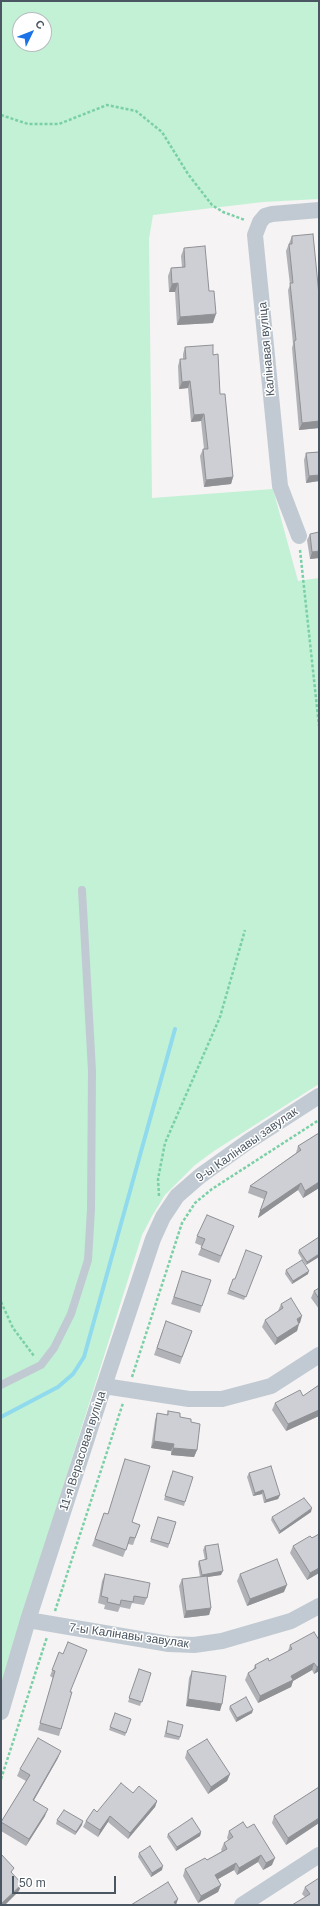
<!DOCTYPE html>
<meta charset="utf-8">
<style>
body{margin:0}
#map{position:relative;width:320px;height:1906px;overflow:hidden;background:#f5f3f3;font-family:Helvetica,sans-serif}
canvas{display:block}
.frame{position:absolute;inset:0;border:2px solid #4a5661;pointer-events:none}
.north{position:absolute;left:12px;top:12px;width:40px;height:40px;box-sizing:border-box;background:#fff;border:1px solid #b7bbc0;border-radius:50%;rotate:47deg;font-size:11px;font-weight:700;line-height:16px;text-align:center;color:#4a5661}
.north::after{content:'';display:block;margin:auto;width:14px;height:18px;background:#1a73e8;clip-path:polygon(50% 0,100% 100%,50% 72%,0 100%)}
.scale{position:absolute;left:12px;top:1876px;width:104px;height:18px;box-sizing:border-box;border:2px solid #4a5661;border-top:0;padding-left:5px;font-size:12px;line-height:14px;white-space:nowrap;color:#4a5661;-webkit-text-stroke:3px #fff;paint-order:stroke}
</style>
<div id="map">
<canvas width="320" height="1906"></canvas>
<div class="frame"></div>
<div class="north">С</div>
<div class="scale">50 m</div>
</div>
<script>
const ctx = document.querySelector('canvas').getContext('2d');
ctx.lineJoin = 'round';
function fill(path, color) { ctx.fillStyle = color; ctx.fill(path, 'evenodd'); }
const shape = rows => new Path2D(rows.map(r => 'M' + r).join(''));
function strokePath(path, color, width, dash) { ctx.strokeStyle = color; ctx.lineWidth = width; ctx.lineCap = dash ? 'butt' : 'round'; ctx.setLineDash(dash || []); ctx.stroke(path); }
function label(font, color, halo, rows, align = 'center') {
  ctx.font = font + ' Helvetica,sans-serif'; ctx.lineWidth = 3; ctx.setLineDash([]); ctx.textBaseline = 'middle'; ctx.strokeStyle = halo; ctx.fillStyle = color; for (const [text, x, y, turn = 0] of rows) {
    ctx.save(); ctx.translate(x, y); ctx.rotate((+turn || 0) * Math.PI / 180); ctx.textAlign = isNaN(turn) ? turn : align; if (halo) ctx.strokeText(text, 0, 0); ctx.fillText(text, 0, 0); ctx.restore();
  }
}
fill(shape([
 [1,1,319,1,319,199,263,202,153,215,149,239,152,498,273,489,298,581,319,578,319,1084,214,1151,195,1165,165,1195,152,1216,142,1235,1,1684],
 [20,20,44,20,44,44,20,44]
]), '#c3f1d5');
strokePath(shape([
 [1,1417,58,1387,73,1374,84,1357,175,1029]
]), '#90daee', 4);
strokePath(shape([
 [1,115,28,124,59,124,107,105,136,111,162,132,188,174,212,205,223,212,245,220],
 [300,550,319,726],
 [159,1196,158,1179,165,1143,220,1017,245,930],
 [1,1302,13,1328,34,1356],
 [132,1377,182,1223,195,1203,212,1189,319,1120],
 [55,1611,123,1403],
 [1,1779,47,1637]
]), '#7ad0a6', 2.5, [3, 2]);
strokePath(shape([
 [1,1385,41,1365,54,1348,71,1314,88,1260,91,1209,92,1071,82,890]
]), '#c1cad2', 8);
strokePath(shape([
 [299,536,280,486,255,235,260,222,265,216,272,214,319,210],
 [104,1386,189,1399,222,1399,271,1386,319,1355],
 [28,1620,169,1644,194,1645,222,1641,291,1621,319,1606],
 [1,1712,28,1620,104,1386,153,1239,163,1217,177,1196,200,1176,249,1141,319,1096],
 [242,1905,319,1855]
]), '#c1cad2', 16);
fill(shape([
 [292,236,319,428,299,430,292,348,293,344,288,290,290,285,286,251],
 [184,248,209,291,213,323,177,325,175,292,169,292,168,276,171,268,182,267,181,256],
 [185,347,213,355,233,477,231,484,204,487,200,456,203,449,204,449,201,421,191,422,188,388,179,389,178,366,180,359,183,359,183,354],
 [319,452,319,481,306,483,304,460,306,453],
 [310,534,319,558,310,559,307,540],
 [319,1133,319,1188,303,1198,298,1190,258,1218,264,1199,248,1193,250,1186,296,1153,298,1146],
 [234,1226,219,1263,198,1255,202,1246,195,1243,197,1236],
 [319,1237,306,1265,298,1253,299,1250],
 [262,1256,244,1300,227,1294,233,1279,235,1279],
 [286,1270,308,1274,292,1284,285,1274],
 [180,1278,202,1306,200,1313,171,1304],
 [319,1288,319,1309,311,1298,314,1291],
 [281,1304,300,1323,299,1323,297,1331,275,1345,262,1327,265,1320,278,1311],
 [166,1321,192,1331,180,1364,154,1355],
 [319,1385,319,1416,286,1431,272,1410,275,1403,303,1396],
 [168,1411,191,1422,197,1450,194,1457,171,1455,171,1451,151,1448,155,1420,157,1413,167,1415],
 [125,1459,132,1522,140,1525,133,1545,128,1544,123,1557,92,1546,104,1513,108,1514],
 [249,1473,280,1495,278,1499,264,1503,262,1494,253,1496,247,1477],
 [171,1475,185,1502,184,1506,164,1500],
 [311,1512,279,1534,271,1520,272,1517],
 [158,1517,176,1522,168,1548,150,1542],
 [319,1534,319,1573,307,1580,290,1553,293,1546,312,1538],
 [205,1546,221,1575,207,1577,211,1608,209,1615,184,1618,179,1586,182,1579,200,1577,198,1564,199,1561,205,1560,203,1550],
 [105,1574,147,1598,144,1605,132,1603,130,1609,120,1607,118,1612,104,1609,105,1605,98,1603,102,1581],
 [240,1574,284,1592,247,1606,237,1581],
 [319,1640,319,1671,314,1674,312,1670,293,1681,291,1687,258,1703,245,1680,248,1673,253,1670,255,1665,269,1661,288,1651,290,1645],
 [59,1652,70,1692,61,1729,59,1736,38,1730,53,1678,50,1676],
 [139,1669,151,1673,140,1706,128,1702],
 [192,1671,220,1711,186,1706,189,1678],
 [230,1706,252,1713,236,1722,229,1709],
 [115,1713,131,1719,125,1736,109,1730],
 [168,1721,180,1737,179,1740,164,1737],
 [187,1751,230,1774,227,1781,208,1794,185,1758],
 [58,1758,34,1800,45,1816,26,1846,1,1831,1,1822,26,1781,17,1776,20,1769],
 [319,1787,319,1823,286,1845,272,1823,274,1816],
 [133,1793,157,1801,155,1807,128,1839,108,1822,98,1837,83,1827,86,1821,97,1812],
 [57,1820,82,1825,75,1835,56,1824],
 [243,1822,272,1865,263,1870,258,1862,237,1875,234,1870,218,1879,221,1885,218,1892,198,1903,183,1876,185,1869,207,1860,222,1851,221,1850,224,1843,228,1840,227,1838,229,1831],
 [201,1832,200,1836,176,1851,167,1837,168,1834],
 [139,1853,162,1870,151,1877,138,1857],
 [305,1887,319,1905,305,1897,302,1894]
]), '#b0b2b7');
fill(shape([
 [178,283,175,292,169,292,172,284],
 [216,314,213,323,177,325,180,317],
 [190,381,188,388,179,389,182,382],
 [204,414,201,421,191,422,194,415],
 [319,421,319,428,299,430,302,423],
 [319,475,319,481,306,483,309,476],
 [233,477,231,484,204,487,206,480],
 [319,551,319,558,310,559,312,552],
 [319,1182,319,1188,303,1198,305,1191],
 [301,1183,298,1190,258,1218,260,1211],
 [319,1254,319,1257,306,1265,307,1262],
 [309,1271,308,1274,292,1284,293,1281],
 [302,1316,300,1323,294,1326,297,1319],
 [299,1324,297,1331,275,1345,277,1338],
 [319,1410,319,1416,286,1431,288,1424],
 [154,1441,174,1444,171,1451,151,1448],
 [173,1448,197,1450,194,1457,171,1455],
 [263,1490,262,1494,253,1496,255,1493],
 [280,1495,278,1499,264,1503,266,1500],
 [312,1508,311,1512,279,1534,280,1531],
 [319,1568,319,1573,307,1580,310,1573],
 [223,1571,221,1575,201,1578,202,1575],
 [287,1585,284,1592,247,1606,250,1599],
 [211,1608,209,1615,184,1618,186,1611],
 [314,1663,312,1670,293,1681,291,1687,258,1703,260,1696,291,1676],
 [319,1666,319,1671,314,1674,317,1667],
 [188,1699,222,1704,220,1711,186,1706],
 [253,1710,252,1713,236,1722,237,1718],
 [61,1751,58,1758,30,1807,33,1800],
 [230,1774,227,1781,208,1794,211,1787],
 [157,1801,155,1807,128,1839,130,1833],
 [48,1809,45,1816,26,1846,29,1839],
 [110,1816,108,1822,98,1837,100,1830],
 [319,1818,319,1823,286,1845,288,1838],
 [83,1821,82,1825,75,1835,76,1832],
 [201,1832,200,1836,176,1851,177,1847],
 [261,1855,258,1862,237,1875,239,1868],
 [275,1858,272,1865,263,1870,266,1863],
 [236,1863,234,1870,213,1882,215,1875],
 [163,1866,162,1870,151,1877,152,1873],
 [22,1884,19,1891,5,1905,1,1905,1,1904],
 [221,1885,218,1892,198,1903,201,1896],
 [178,1899,176,1905,174,1902]
]), '#909195');
const building = shape([
 [313,234,319,295,319,421,302,423,294,341,296,340,290,283,293,283,289,244,292,244,292,236,313,234],
 [205,246,209,291,214,291,216,314,180,317,178,283,172,284,171,268,185,267,184,248,205,246],
 [213,345,213,355,218,354,220,394,225,394,233,477,206,480,203,449,208,449,204,414,194,415,190,381,182,382,180,359,186,359,185,347,213,345],
 [319,452,319,475,309,476,306,453,319,452],
 [319,532,319,551,312,552,310,534,319,532],
 [319,1133,319,1182,305,1191,301,1183,260,1211,267,1192,250,1186,301,1150,298,1146,319,1133],
 [207,1215,234,1226,221,1256,201,1248,205,1239,197,1236,207,1215],
 [319,1237,319,1254,307,1262,299,1250,319,1237],
 [246,1250,262,1256,246,1297,229,1290,233,1279,235,1279,246,1250],
 [302,1260,309,1271,293,1281,286,1270,302,1260],
 [182,1271,211,1280,202,1306,174,1297,182,1271],
 [319,1288,319,1299,314,1291,319,1288],
 [291,1298,302,1316,297,1319,299,1324,277,1338,265,1320,283,1308,281,1304,291,1298],
 [166,1321,192,1331,182,1357,157,1348,166,1321],
 [319,1385,319,1410,288,1424,275,1403,300,1390,303,1396,319,1385],
 [168,1411,180,1413,180,1417,191,1419,191,1422,200,1424,197,1450,173,1448,174,1444,154,1441,157,1413,168,1415,168,1411],
 [125,1459,150,1466,132,1522,140,1525,135,1538,130,1537,126,1550,95,1539,104,1513,108,1514,125,1459],
 [271,1466,280,1495,266,1500,263,1490,255,1493,249,1473,271,1466],
 [173,1471,193,1477,185,1502,165,1496,173,1471],
 [304,1498,312,1508,280,1531,272,1517,304,1498],
 [158,1517,176,1522,169,1544,151,1539,158,1517],
 [319,1534,319,1568,310,1573,293,1546,310,1536,312,1538,319,1534],
 [218,1544,223,1571,202,1575,199,1561,207,1559,205,1546,218,1544],
 [277,1559,287,1585,250,1599,240,1574,277,1559],
 [105,1574,150,1583,147,1598,134,1596,133,1602,121,1600,120,1605,107,1602,108,1598,101,1596,105,1574],
 [207,1576,211,1608,186,1611,182,1579,207,1576],
 [314,1632,319,1640,319,1666,317,1667,314,1663,291,1676,293,1680,260,1696,248,1673,256,1668,255,1665,268,1658,269,1661,292,1649,290,1645,314,1632],
 [68,1642,87,1650,70,1692,72,1692,61,1729,40,1723,55,1671,52,1670,59,1652,63,1654,68,1642],
 [139,1669,151,1673,142,1702,129,1698,139,1669],
 [192,1671,226,1676,222,1704,188,1699,192,1671],
 [246,1697,253,1710,237,1718,230,1706,246,1697],
 [115,1713,131,1719,126,1733,110,1727,115,1713],
 [168,1721,183,1725,180,1737,166,1733,168,1721],
 [38,1738,61,1751,33,1800,48,1809,29,1839,1,1822,30,1775,20,1769,38,1738],
 [207,1739,230,1774,211,1787,187,1751,207,1739],
 [121,1783,133,1793,139,1786,157,1801,130,1833,110,1816,100,1830,86,1821,94,1809,97,1812,121,1783],
 [319,1787,319,1818,288,1838,274,1816,319,1787],
 [64,1810,83,1821,76,1832,57,1820,64,1810],
 [192,1818,201,1832,177,1847,168,1834,192,1818],
 [243,1822,247,1828,254,1824,275,1858,266,1863,261,1855,239,1868,236,1863,215,1875,221,1885,201,1896,185,1869,205,1858,207,1860,227,1849,224,1843,233,1837,229,1831,243,1822],
 [150,1846,163,1866,152,1873,139,1853,150,1846],
 [1,1854,14,1868,11,1872,22,1884,1,1904,1,1854],
 [319,1878,319,1905,292,1905,310,1894,305,1887,319,1878],
 [168,1882,178,1899,174,1902,176,1905,131,1905,168,1882]
]);
fill(building, '#cdcfd5');
strokePath(building, '#909195', 1);
label('12px', '#4a5661', '#fff', [
 ["Калінавая вуліца",267,349,-95],
 ["9-ы Калінавы завулак",247,1145,-35],
 ["11-я Верасовая вуліца",83,1451,-72],
 ["7-ы Калінавы завулак",129,1636,8]
]);
</script>
